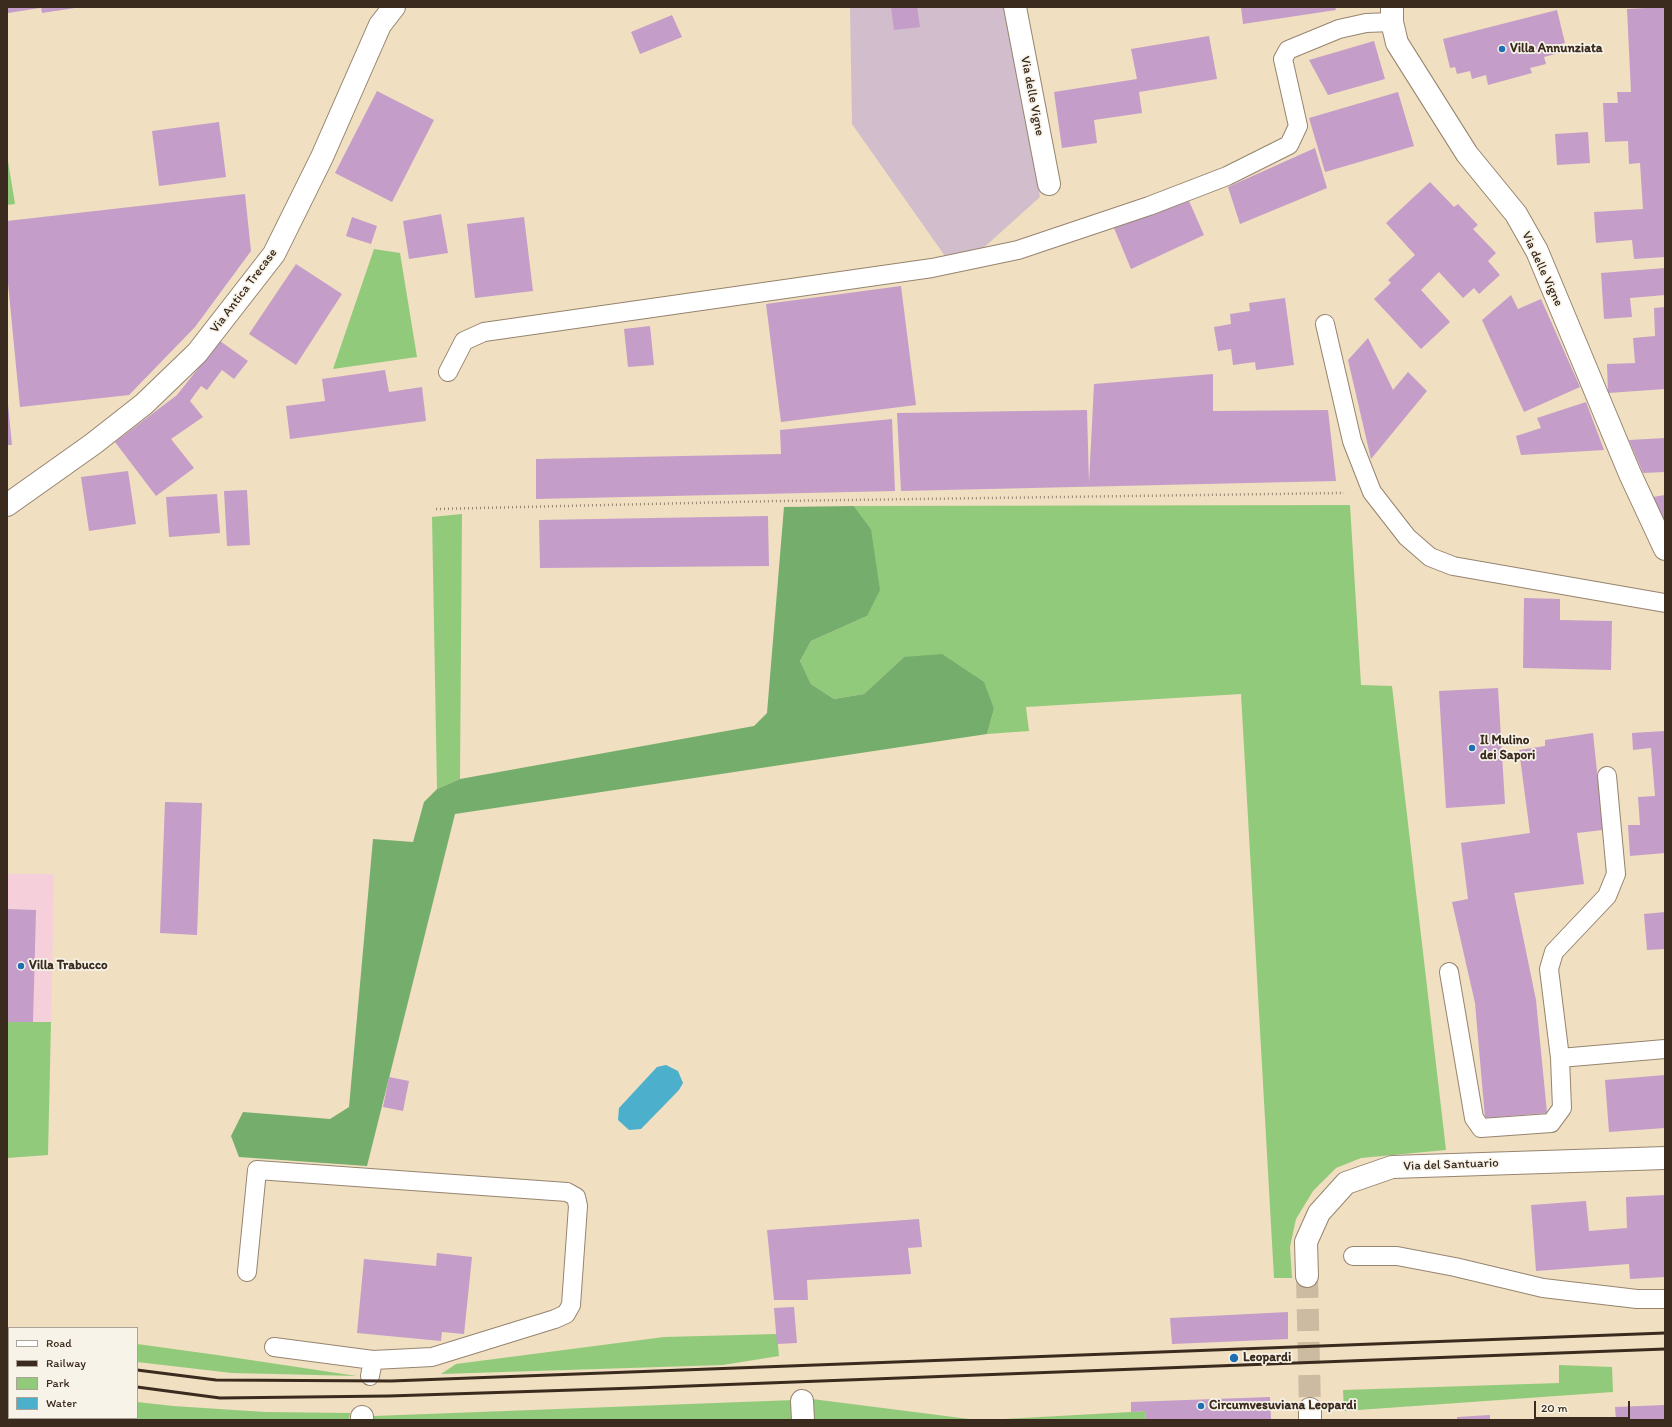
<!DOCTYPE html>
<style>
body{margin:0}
#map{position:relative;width:1672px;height:1427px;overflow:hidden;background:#f0dfc0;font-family:Itim,sans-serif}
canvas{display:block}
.frame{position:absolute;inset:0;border:8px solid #3b2a1e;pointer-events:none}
.legend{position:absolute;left:8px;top:1327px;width:130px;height:92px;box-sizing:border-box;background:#f7f3e8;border:1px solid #aca397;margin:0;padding:5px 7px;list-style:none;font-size:12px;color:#3b2a1e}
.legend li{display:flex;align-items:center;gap:8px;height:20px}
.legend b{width:20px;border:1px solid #aca397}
.scale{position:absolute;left:1534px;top:1401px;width:96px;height:18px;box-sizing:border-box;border:2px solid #3b2a1e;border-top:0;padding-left:5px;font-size:12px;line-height:14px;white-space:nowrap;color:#3b2a1e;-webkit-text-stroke:3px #f7f3e8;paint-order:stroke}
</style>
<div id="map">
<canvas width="1672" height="1427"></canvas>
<div class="frame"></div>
<ul class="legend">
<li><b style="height:5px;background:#fff"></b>Road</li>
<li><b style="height:5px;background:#3b2a1e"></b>Railway</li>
<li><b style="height:11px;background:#92ca7c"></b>Park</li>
<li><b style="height:11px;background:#4cafcb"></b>Water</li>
</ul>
<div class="scale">20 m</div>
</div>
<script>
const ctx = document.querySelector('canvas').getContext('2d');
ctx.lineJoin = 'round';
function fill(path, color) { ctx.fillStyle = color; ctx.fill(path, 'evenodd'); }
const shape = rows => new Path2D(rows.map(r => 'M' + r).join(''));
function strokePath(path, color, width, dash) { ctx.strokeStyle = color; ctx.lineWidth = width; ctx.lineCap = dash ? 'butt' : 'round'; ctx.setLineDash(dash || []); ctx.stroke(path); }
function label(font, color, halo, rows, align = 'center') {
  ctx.font = font + ' Itim,sans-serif'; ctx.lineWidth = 3.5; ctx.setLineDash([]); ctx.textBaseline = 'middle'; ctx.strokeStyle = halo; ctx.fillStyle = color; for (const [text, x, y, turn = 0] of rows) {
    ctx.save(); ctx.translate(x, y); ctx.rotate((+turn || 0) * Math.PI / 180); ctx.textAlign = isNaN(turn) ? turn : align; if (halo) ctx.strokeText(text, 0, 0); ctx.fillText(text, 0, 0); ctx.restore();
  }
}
fill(shape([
 [7,874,54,874,51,1022,7,1022]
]), '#f5cfda');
fill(shape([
 [850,7,1006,7,1040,197,981,250,945,256,852,124]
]), '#d1bdcb');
fill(shape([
 [7,155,15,204,7,205],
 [374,249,400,253,417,357,333,369],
 [1350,505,1361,685,1392,686,1446,1150,1361,1158,1336,1168,1313,1191,1296,1219,1290,1247,1292,1278,1274,1278,1241,694,1026,707,1029,731,987,734,994,709,904,657,864,694,834,699,811,684,800,661,811,641,867,616,871,529,854,506],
 [462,514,460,779,437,789,432,517],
 [7,1022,51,1022,48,1155,7,1158],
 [777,1334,779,1356,723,1365,441,1374,456,1364,664,1337],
 [137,1344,217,1355,357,1376,232,1373,137,1362],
 [1559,1365,1612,1367,1613,1392,1344,1411,1343,1390,1559,1383],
 [7,1385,9,1385,9,1418,137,1418,137,1402,173,1406,265,1412,350,1413,349,1420,21,1420,7,1418],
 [812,1399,977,1420,813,1420],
 [794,1400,796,1420,374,1420,374,1416],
 [1145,1411,1146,1420,986,1420,1131,1412]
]), '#92ca7c');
fill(shape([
 [854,506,871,529,880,590,867,616,811,641,800,661,811,684,834,699,864,694,904,657,942,654,984,682,994,709,987,734,455,814,367,1166,239,1157,231,1136,243,1112,330,1119,349,1107,373,839,413,842,424,802,437,789,460,779,754,726,767,713,784,507]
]), '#75ae6c');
fill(shape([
 [666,1065,678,1071,683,1083,679,1090,641,1129,629,1130,618,1120,619,1108,657,1067]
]), '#4cafcb');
fill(shape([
 [7,7,40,7,40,8,8,13],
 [41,7,75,7,75,8,42,13],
 [891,7,917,7,920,27,894,30],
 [1241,7,1335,7,1336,10,1243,24],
 [1665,7,1665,257,1634,259,1632,240,1596,243,1594,212,1643,209,1640,163,1629,164,1628,141,1605,142,1603,103,1618,103,1617,92,1631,92,1627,9],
 [1557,10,1565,43,1557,45,1559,53,1544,57,1546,64,1530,68,1532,73,1488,85,1486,75,1472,79,1470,71,1457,74,1455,67,1450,68,1443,39],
 [672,15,682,37,640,54,631,32],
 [1209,36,1217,79,1139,92,1142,113,1094,120,1097,143,1062,148,1054,92,1137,79,1131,49],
 [1374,41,1385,79,1328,95,1309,60],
 [377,91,434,120,392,202,335,173],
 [1398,92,1414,146,1325,172,1309,118],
 [219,122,226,177,159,186,152,131],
 [1588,132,1590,163,1557,165,1555,134],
 [1315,148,1327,188,1240,224,1228,187],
 [1430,182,1454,207,1458,204,1478,225,1473,229,1496,253,1488,261,1500,275,1479,294,1474,288,1463,298,1439,272,1421,290,1450,322,1421,349,1374,299,1391,283,1388,280,1415,255,1386,223],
 [245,194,251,251,195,327,129,395,20,407,7,273,7,221],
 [1189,201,1204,235,1131,269,1114,228],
 [441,214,448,253,409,259,403,221],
 [352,217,377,226,371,244,346,236],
 [524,217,533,291,475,298,467,224],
 [296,264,342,294,296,365,249,334],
 [1665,268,1665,295,1630,298,1632,317,1604,319,1601,273],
 [901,286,916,405,781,422,766,304],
 [1511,295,1518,309,1541,299,1580,387,1524,412,1482,320],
 [1285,298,1294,365,1256,370,1255,362,1233,365,1231,349,1218,351,1214,327,1231,324,1230,314,1250,311,1249,303],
 [1665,307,1665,389,1608,393,1607,364,1635,363,1633,338,1655,336,1654,308],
 [650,326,654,365,628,367,624,329],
 [1368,338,1393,390,1408,372,1427,391,1371,459,1348,360],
 [220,341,248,361,234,379,222,370,207,390,201,386,195,394,190,401,203,417,171,439,194,468,156,496,115,442,177,395],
 [385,370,389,392,422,387,426,421,290,439,286,406,325,401,322,379],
 [1213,374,1213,411,1328,410,1336,481,901,491,897,413,1087,410,1089,483,1094,384],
 [7,394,12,445,7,445],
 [1586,402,1604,450,1521,455,1516,436,1541,428,1537,418],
 [892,419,895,491,536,499,536,459,781,454,780,430],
 [1665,438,1665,472,1643,473,1629,440],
 [128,471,136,524,89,531,81,477],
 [247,490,250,545,227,546,224,491],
 [217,494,220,533,169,537,166,497],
 [1665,495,1665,524,1653,497],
 [768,516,769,566,540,568,539,520],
 [1524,598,1560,599,1560,620,1612,621,1611,670,1523,668],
 [1498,688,1505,804,1446,808,1439,691],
 [1665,731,1665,853,1630,856,1628,825,1640,825,1638,797,1655,796,1651,748,1633,750,1632,733],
 [1593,733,1603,830,1577,833,1584,884,1514,893,1536,1000,1547,1113,1485,1118,1475,1003,1452,902,1468,899,1461,843,1530,833,1519,750,1545,746,1545,740],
 [165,802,202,803,197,935,160,933],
 [7,909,36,910,33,1022,7,1022],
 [1665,912,1665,949,1647,950,1644,914],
 [1665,1075,1665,1128,1609,1132,1605,1080],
 [389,1077,409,1081,403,1111,383,1107],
 [1665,1195,1665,1277,1630,1279,1629,1264,1536,1271,1531,1205,1586,1201,1589,1231,1627,1228,1626,1197],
 [919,1219,922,1247,908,1248,911,1274,807,1280,808,1300,774,1300,767,1230],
 [437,1253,472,1257,464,1334,442,1332,441,1341,357,1333,364,1259,436,1266],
 [794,1307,797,1343,777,1344,774,1308],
 [1288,1312,1288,1339,1172,1344,1170,1318],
 [1270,1397,1271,1420,1146,1420,1145,1411,1131,1412,1131,1402],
 [1665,1405,1665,1420,1616,1420,1615,1407],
 [1490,1415,1490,1420,1457,1420,1457,1417]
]), '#c49dc9');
strokePath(shape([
 [1307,1276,1310,1409]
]), '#ccbba0', 22, [22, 11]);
const lane = shape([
 [1325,324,1352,441,1372,492,1407,537,1430,557,1453,566,1665,603],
 [448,372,464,341,484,332,932,268,1018,250,1149,206,1227,176,1289,145,1298,126,1283,59,1288,50,1339,29,1366,23,1392,22],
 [1607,776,1616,874,1607,896,1554,952,1549,969,1560,1058,1665,1049],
 [1449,972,1474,1118,1481,1128,1551,1123,1562,1108,1560,1058],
 [1353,1256,1397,1256,1455,1267,1543,1288,1637,1299,1665,1299],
 [247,1272,257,1170,567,1192,576,1197,578,1206,571,1305,566,1314,555,1319,432,1357,373,1360,370,1376],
 [274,1347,373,1360]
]);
const street = shape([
 [1015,7,1049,184],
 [1392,7,1392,22,1397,43,1467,154,1516,214,1537,251,1630,474,1665,549],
 [7,505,93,444,144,404,197,353,274,254,322,157,380,25,394,7],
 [802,1401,803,1420],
 [362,1420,362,1417]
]);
const secondary = shape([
 [1307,1276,1306,1242,1319,1213,1346,1183,1392,1167,1665,1158],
 [1310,1409,1310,1420]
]);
strokePath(lane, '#96846f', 20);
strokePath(street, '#96846f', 24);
strokePath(secondary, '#96846f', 24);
strokePath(shape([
 [436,509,777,501,1344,493]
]), '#96846f', 2.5, [1, 3]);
strokePath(lane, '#fff', 18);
strokePath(street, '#fff', 22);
strokePath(secondary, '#fff', 22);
strokePath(shape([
 [7,1352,9,1352],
 [7,1369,9,1370],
 [137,1370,216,1380,391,1381,1665,1333],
 [137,1387,220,1398,389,1396,636,1388,1665,1349]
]), '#3b2a1e', 3);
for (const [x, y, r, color] of [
 [1502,49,4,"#1f6fb2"],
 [1472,748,4,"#1f6fb2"],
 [21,966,4,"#1f6fb2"],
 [1234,1358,5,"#1f6fb2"],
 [1201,1406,4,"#1f6fb2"]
]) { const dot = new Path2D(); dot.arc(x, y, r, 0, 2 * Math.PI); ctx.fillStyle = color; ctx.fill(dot); strokePath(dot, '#f7f3e8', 1.5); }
label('bold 13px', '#3b2a1e', '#f7f3e8', [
 ["Villa Annunziata",1510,49],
 ["Il Mulino",1480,741],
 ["dei Sapori",1480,756],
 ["Villa Trabucco",29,966],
 ["Leopardi",1243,1358],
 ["Circumvesuviana Leopardi",1209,1406]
], 'left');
label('13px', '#3b2a1e', '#f7f3e8', [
 ["Via delle Vigne",1032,96,79],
 ["Via delle Vigne",1542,269,65],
 ["Via Antica Trecase",244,291,-53],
 ["Via del Santuario",1451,1165,-2]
]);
</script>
